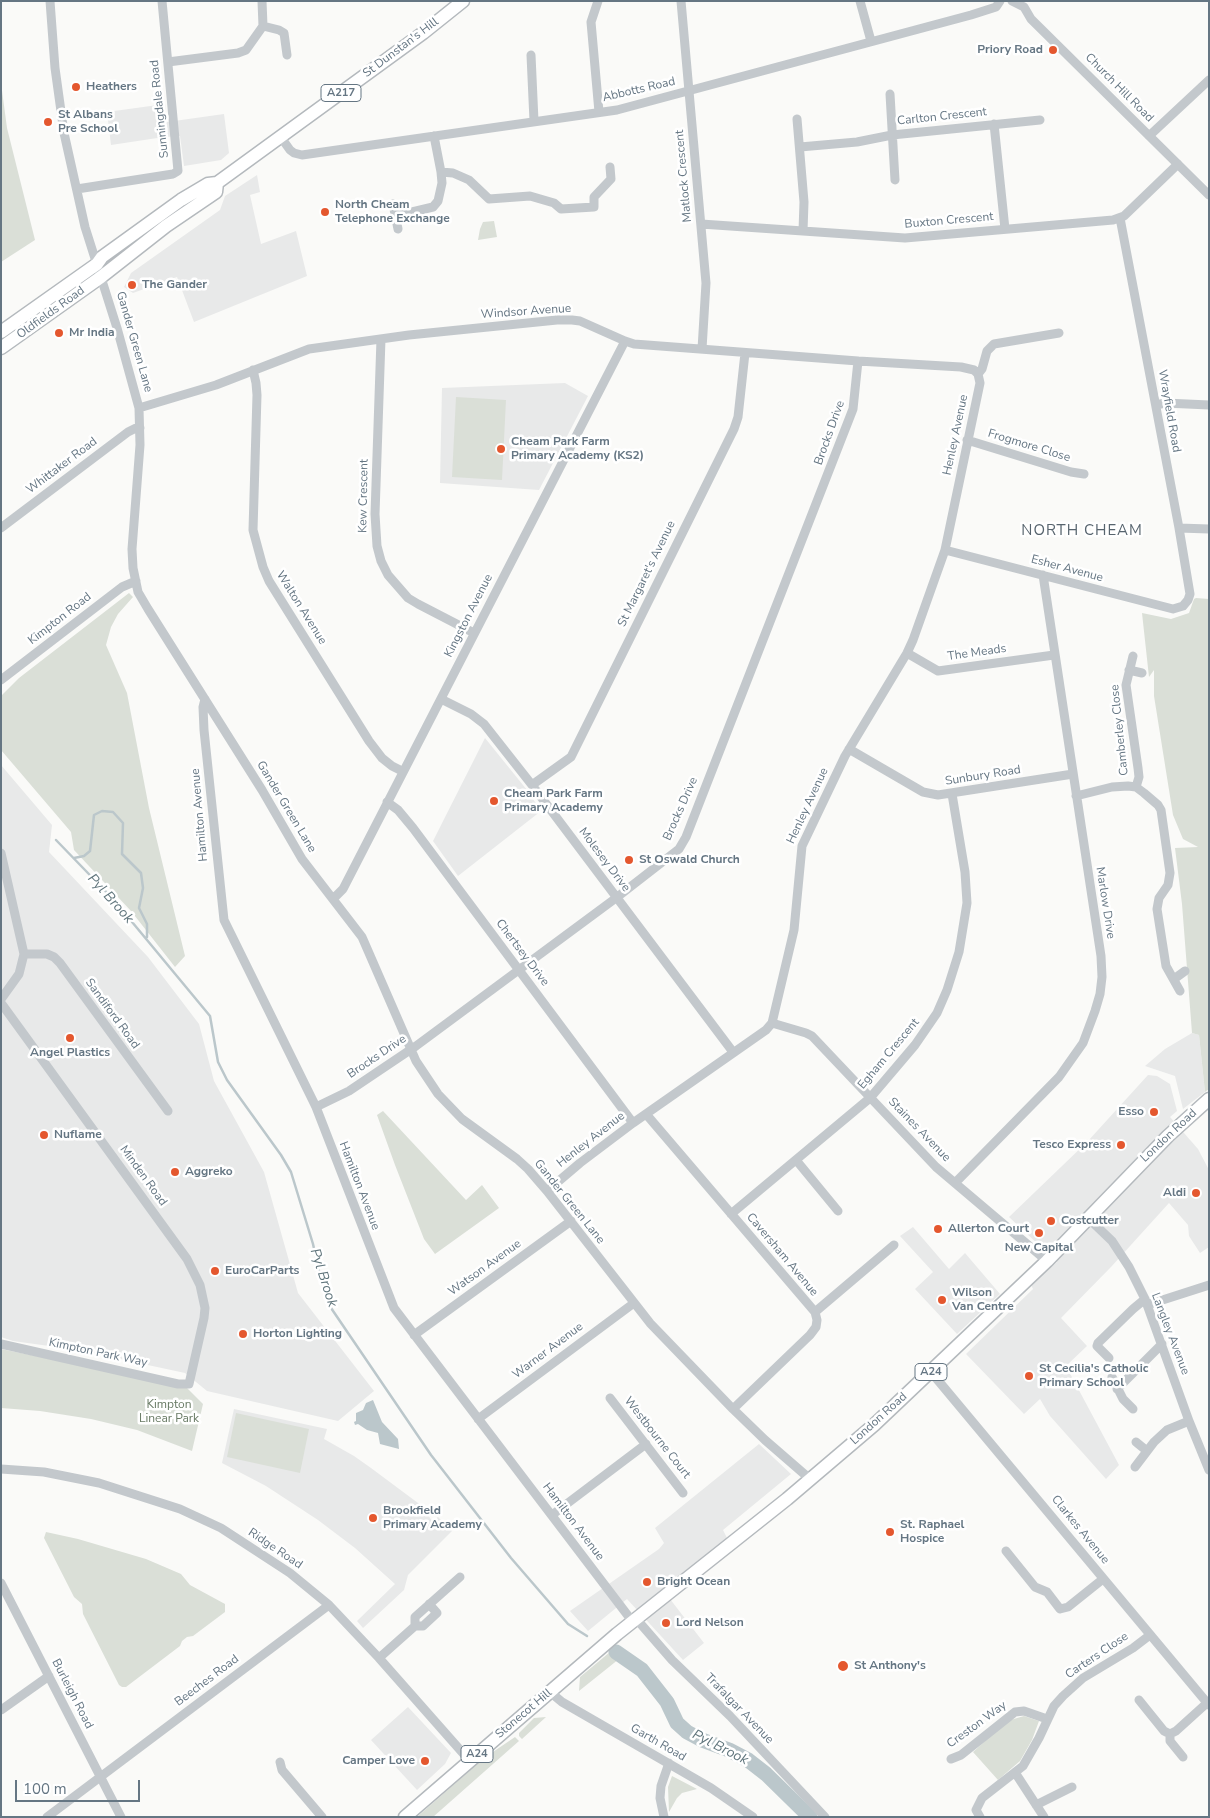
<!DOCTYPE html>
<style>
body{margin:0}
#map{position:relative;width:1210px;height:1818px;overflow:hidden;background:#fafaf8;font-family:"Nunito Sans",sans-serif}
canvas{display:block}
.frame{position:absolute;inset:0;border:2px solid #657683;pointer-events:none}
.scale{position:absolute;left:15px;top:1780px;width:125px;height:22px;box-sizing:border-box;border:2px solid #657683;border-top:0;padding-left:6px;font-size:15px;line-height:18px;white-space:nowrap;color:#657683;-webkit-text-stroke:4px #fff;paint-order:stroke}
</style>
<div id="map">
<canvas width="1210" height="1818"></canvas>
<div class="frame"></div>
<div class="scale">100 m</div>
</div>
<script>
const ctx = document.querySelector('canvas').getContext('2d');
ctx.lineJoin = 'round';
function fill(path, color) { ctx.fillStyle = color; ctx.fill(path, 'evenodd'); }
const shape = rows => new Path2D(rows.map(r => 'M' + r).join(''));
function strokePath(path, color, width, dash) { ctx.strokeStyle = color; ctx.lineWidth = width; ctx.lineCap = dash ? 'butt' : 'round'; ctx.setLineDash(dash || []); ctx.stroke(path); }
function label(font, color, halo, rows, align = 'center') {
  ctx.font = font + ' "Nunito Sans",sans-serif'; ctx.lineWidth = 5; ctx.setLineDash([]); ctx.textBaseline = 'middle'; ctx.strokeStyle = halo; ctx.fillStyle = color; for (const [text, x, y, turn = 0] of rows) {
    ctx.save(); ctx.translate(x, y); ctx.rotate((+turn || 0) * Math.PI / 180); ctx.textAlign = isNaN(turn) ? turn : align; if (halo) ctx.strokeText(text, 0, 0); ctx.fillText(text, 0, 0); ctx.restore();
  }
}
fill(shape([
 [165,104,167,122,224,114,229,153,221,160,184,166,180,136,164,137,111,145,107,112],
 [257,175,260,192,250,195,261,244,296,231,307,276,194,322,177,277,133,293,124,287,131,273,220,210,225,196],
 [565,383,588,396,539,490,440,483,442,388],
 [485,738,527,790,541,811,458,876,433,841],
 [1,765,52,825,49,852,148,957,199,1024,214,1081,264,1172,298,1293,374,1391,338,1421,207,1391,185,1373,78,1350,13,1341,1,1337],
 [1192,1033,1199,1035,1205,1092,1183,1109,1175,1076,1145,1066,1165,1049],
 [1148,1075,1157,1076,1170,1084,1177,1111,1170,1117,1198,1149,1209,1170,1209,1247,1200,1253,1189,1236,1188,1225,1169,1203,1111,1267,1061,1318,1087,1346,1066,1366,1119,1465,1106,1479,1050,1416,1040,1399,1024,1414,966,1354,1033,1289,1031,1285,1057,1262,1009,1217,1088,1141],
 [913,1227,949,1269,965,1253,1000,1294,957,1334,915,1289,933,1272,900,1236],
 [234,1409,327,1429,324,1439,354,1456,371,1468,422,1506,432,1521,438,1517,452,1531,408,1575,404,1590,363,1628,357,1621,395,1584,355,1548,318,1520,266,1486,222,1463],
 [759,1444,791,1474,723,1530,732,1548,670,1599,704,1643,683,1660,627,1599,588,1631,570,1611,659,1549,664,1543,655,1528],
 [408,1707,451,1753,445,1764,417,1790,371,1740]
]), '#e8e9e9');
fill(shape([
 [1,83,7,128,35,240,1,262],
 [494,221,497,237,478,240,480,229,483,222],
 [456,397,506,400,502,480,452,477],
 [129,593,133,597,118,614,111,627,106,645,127,693,149,808,185,956,175,967,131,911,74,850,71,832,1,750,1,696,19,678],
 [1196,598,1209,599,1209,1089,1205,1092,1199,1035,1192,1033,1182,904,1175,848,1198,847,1183,839,1173,815,1154,696,1154,670,1149,677,1142,613,1171,619,1189,613,1194,599],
 [383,1111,466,1200,482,1185,499,1208,435,1254,424,1239,395,1165,377,1115],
 [1,1349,185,1386,203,1404,192,1451,137,1430,91,1419,40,1411,1,1408],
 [236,1413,309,1429,300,1473,227,1457],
 [46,1532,78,1539,146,1559,181,1574,190,1585,225,1604,225,1612,193,1636,187,1637,182,1641,180,1646,126,1687,122,1687,119,1685,83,1614,82,1604,74,1597,44,1538],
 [610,1652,619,1659,579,1691,580,1677],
 [1024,1716,1039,1721,1032,1740,1020,1761,998,1780,973,1752,1007,1721],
 [546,1717,522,1739,519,1736,519,1733,534,1718],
 [515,1737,519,1741,433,1817,417,1817,484,1758],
 [672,1776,697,1789,682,1793,677,1798,669,1812,668,1787]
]), '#dadfd7');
fill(shape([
 [373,1400,382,1422,398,1439,399,1449,380,1444,378,1433,367,1430,358,1424,355,1425,354,1422,356,1421,356,1413,363,1410,366,1403]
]), '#bbc7cb');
strokePath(shape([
 [56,840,113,899,210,1016,218,1062,227,1080,281,1155,291,1172,313,1244,321,1280,329,1305,431,1455,511,1558,568,1624,587,1636],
 [74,858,84,856,90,851,94,815,102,811,113,812,123,823,122,854,141,873,143,888,139,908,147,924,147,937]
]), '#bbc7cb', 2.5);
strokePath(shape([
 [616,1652,642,1670,667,1702,677,1723,687,1732,702,1740,729,1750,748,1760,766,1774,810,1817]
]), '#bbc7cb', 15);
const highway = shape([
 [1,332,97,264,102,257,181,200,208,184,217,183,423,33,463,1],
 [1,348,101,277,166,226,216,192,217,183],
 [405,1817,617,1634,787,1499,874,1425,1047,1261,1168,1136,1209,1099]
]);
strokePath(highway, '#b4b9bd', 15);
strokePath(shape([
 [50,1,55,68,64,133,85,227,117,328,139,408,140,445,132,549,133,568,138,592,148,609,262,790,302,859,362,937,416,1061,438,1094,462,1119,517,1159,528,1169,547,1191,650,1323,733,1409,765,1440,810,1479],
 [598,1,591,22,599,112],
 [681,1,706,283,702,349],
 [860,1,871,41],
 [1012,1,1024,7,1031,19,1209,195],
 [263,26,279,30,284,33,287,55],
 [531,55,534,121],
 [168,62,238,53,246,50,263,26,262,1],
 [890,94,895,180],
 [797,119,804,202,803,231],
 [994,124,1005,229],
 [280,136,290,150,294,153,302,155,617,110,971,15,996,7,1000,1],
 [1149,136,1209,80],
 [800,147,857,142,892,135,1040,120],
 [441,172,453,173,469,180,489,199,530,196,554,203,561,209,594,207,594,197,611,179,610,167],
 [77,189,173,174,178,171,162,1],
 [393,204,398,229],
 [395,216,433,207,438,201,442,183,441,172,434,136],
 [701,224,905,238,1113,220,1124,216,1178,164],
 [381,339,375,514,377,546,381,561,388,575,408,598,418,604,474,633],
 [253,370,256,383,257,395,253,530,263,567,269,581,369,741,382,758,392,766,402,771],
 [978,374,982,369,987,351,994,344,1059,333],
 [1156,405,1165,403,1209,405],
 [139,408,216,385,309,349,409,335,557,320,572,320,580,321,625,341,634,344,858,361,961,367,974,370,978,374],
 [967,440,1071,472,1084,474],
 [1,528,128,432,136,428,140,428],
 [1179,528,1209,529],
 [945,550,1173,609,1183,606,1188,600,1190,594,1179,528,1120,218],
 [907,653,938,671,1054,655],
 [1133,656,1126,685,1138,768,1139,777,1136,787],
 [1129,670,1142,673],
 [1,680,122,587,136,581],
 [205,699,203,707,204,730,224,920,316,1107,394,1308,629,1617,639,1622,672,1660,730,1716,825,1817],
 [441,699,471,714,484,724,532,785,733,1052],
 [849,749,923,792,938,795,1073,774],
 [532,785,571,757,734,429,738,417,745,353],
 [1076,796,1112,787,1128,786,1136,787,1144,793,1158,805,1161,810,1170,873,1168,885,1159,898,1157,909,1166,966,1180,991],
 [387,802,398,810,413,828,633,1123],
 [1,853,24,954,19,974,1,999],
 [333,899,343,889,625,341],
 [24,954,47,954,54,957,60,963,168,1111],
 [1174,979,1185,971],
 [1,1003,187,1259,200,1285,205,1308,204,1318,189,1384,178,1384,1,1344],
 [772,1023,806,1033,812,1036,936,1167,1047,1261],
 [316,1107,349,1091,416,1046,616,898,679,849,686,837,853,409,858,361],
 [646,1114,815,1312,817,1320,816,1327,810,1335,733,1409],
 [796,1160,838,1211],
 [955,1183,1059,1077,1083,1043,1095,1011,1100,994,1102,977,1101,956,1043,575],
 [547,1191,580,1163,633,1123,766,1030,772,1023,794,930,802,846,845,756,907,653,913,640,945,550,980,383,978,374],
 [731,1214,870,1098,915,1045,937,1013,947,990,959,952,967,903,965,872,952,794],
 [1088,1218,1112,1241,1129,1267,1145,1299,1189,1421,1209,1470],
 [1147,1305,1209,1285],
 [815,1312,894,1245],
 [414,1335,571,1221],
 [1109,1358,1097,1346,1098,1343,1133,1309,1145,1299],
 [931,1372,1209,1705],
 [1112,1377,1123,1399,1133,1409],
 [1117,1389,1162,1344],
 [610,1398,683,1493],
 [478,1419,634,1303],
 [1136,1442,1147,1451],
 [1135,1467,1154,1442,1167,1430,1189,1421],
 [1,1469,44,1472,99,1483,180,1509,221,1528,290,1573,329,1605,379,1658,469,1760],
 [552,1515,646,1444],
 [1006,1551,1035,1587,1047,1592,1060,1609,1068,1607,1103,1579],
 [1,1583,121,1817],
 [415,1626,423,1626,437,1613,429,1604],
 [379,1658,415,1626,415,1617,460,1577],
 [550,1692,562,1702,711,1788,753,1817],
 [1139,1700,1164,1731,1170,1734,1176,1731,1207,1703],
 [1,1710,49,1676],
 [1170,1734,1170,1741,1183,1757],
 [951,1759,961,1755,1015,1712,1024,1711,1047,1719],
 [280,1762,282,1770,322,1817],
 [1016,1774,1044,1817],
 [1036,1805,1072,1787],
 [47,1817,329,1605],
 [664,1817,660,1798,661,1786,669,1763],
 [980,1817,976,1810,982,1798,1023,1766,1039,1738,1054,1706,1063,1696,1083,1678,1133,1648,1150,1635]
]), '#c3c8cc', 9);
strokePath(highway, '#fff', 12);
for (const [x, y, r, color] of [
 [1053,50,5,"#e4572e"],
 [76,87,5,"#e4572e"],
 [48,122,5,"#e4572e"],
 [325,212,5,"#e4572e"],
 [132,285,5,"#e4572e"],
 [59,333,5,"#e4572e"],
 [501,449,5,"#e4572e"],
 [494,801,5,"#e4572e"],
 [629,860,5,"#e4572e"],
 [70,1038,5,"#e4572e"],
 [1154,1112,5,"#e4572e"],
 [44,1135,5,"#e4572e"],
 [1121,1145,5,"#e4572e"],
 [175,1172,5,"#e4572e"],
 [1196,1193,5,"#e4572e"],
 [1051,1221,5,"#e4572e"],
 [938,1229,5,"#e4572e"],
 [1039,1233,5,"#e4572e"],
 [215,1271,5,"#e4572e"],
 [942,1300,5,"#e4572e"],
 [243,1334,5,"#e4572e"],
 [1029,1376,5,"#e4572e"],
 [373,1518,5,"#e4572e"],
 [890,1532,5,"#e4572e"],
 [647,1582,5,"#e4572e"],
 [666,1623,5,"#e4572e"],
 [843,1666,6,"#e4572e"],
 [425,1761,5,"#e4572e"]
]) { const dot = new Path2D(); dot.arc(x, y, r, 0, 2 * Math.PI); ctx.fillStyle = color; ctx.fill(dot); strokePath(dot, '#fff', 2); }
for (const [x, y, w] of [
 [341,93,40],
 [931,1372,32],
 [477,1754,32]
]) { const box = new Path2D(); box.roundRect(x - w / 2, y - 8.5, w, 17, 4); ctx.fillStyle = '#fff'; ctx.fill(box); strokePath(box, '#657683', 1); }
label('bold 11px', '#657683', null, [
 ["A217",341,93],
 ["A24",931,1372],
 ["A24",477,1754]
]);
label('12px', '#657683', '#fff', [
 ["St Dunstan's Hill",401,48,-37],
 ["Church Hill Road",1119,88,45],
 ["Abbotts Road",639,90,-13],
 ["Sunningdale Road",160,109,-96],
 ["Carlton Crescent",942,117,-6],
 ["Matlock Crescent",684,176,-95],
 ["Buxton Crescent",949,221,-5],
 ["Windsor Avenue",526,312,-4],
 ["Oldfields Road",51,313,-36],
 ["Gander Green Lane",134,342,74],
 ["Wrayfield Road",1169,411,80],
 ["Brocks Drive",830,433,-70],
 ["Henley Avenue",956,435,-78],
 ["Frogmore Close",1029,446,17],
 ["Whittaker Road",62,466,-37],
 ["Kew Crescent",364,496,-89],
 ["Esher Avenue",1067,569,15],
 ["St Margaret's Avenue",647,574,-64],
 ["Walton Avenue",301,608,58],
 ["Kingston Avenue",469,616,-63],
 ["Kimpton Road",60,619,-38],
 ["The Meads",977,653,-8],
 ["Camberley Close",1120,730,-96],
 ["Sunbury Road",983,776,-9],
 ["Henley Avenue",808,806,-65],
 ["Gander Green Lane",286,807,59],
 ["Brocks Drive",681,809,-66],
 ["Hamilton Avenue",200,815,-95],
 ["Molesey Drive",604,860,53],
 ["Marlow Drive",1105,903,81],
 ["Chertsey Drive",522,953,53],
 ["Sandiford Road",112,1014,54],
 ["Egham Crescent",889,1054,-50],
 ["Brocks Drive",377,1057,-34],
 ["Staines Avenue",919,1130,46],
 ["London Road",1169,1136,-43],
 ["Henley Avenue",591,1140,-38],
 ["Minden Road",143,1176,54],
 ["Hamilton Avenue",359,1186,69],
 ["Gander Green Lane",569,1202,51],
 ["Caversham Avenue",782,1255,50],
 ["Watson Avenue",485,1268,-36],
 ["Langley Avenue",1170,1334,69],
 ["Warner Avenue",548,1351,-37],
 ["Kimpton Park Way",98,1353,12],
 ["London Road",879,1419,-42],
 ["Westbourne Court",657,1438,52],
 ["Hamilton Avenue",573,1522,53],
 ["Clarkes Avenue",1080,1530,51],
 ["Ridge Road",275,1549,34],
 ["Carters Close",1097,1656,-34],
 ["Beeches Road",207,1681,-37],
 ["Burleigh Road",72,1694,63],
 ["Trafalgar Avenue",739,1709,46],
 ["Stonecot Hill",524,1714,-40],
 ["Creston Way",977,1725,-36],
 ["Garth Road",658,1743,30]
]);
label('bold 12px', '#657683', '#fff', [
 ["Priory Road",1043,50,"right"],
 ["Heathers",86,87],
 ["St Albans",58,115],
 ["Pre School",58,129],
 ["North Cheam",335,205],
 ["Telephone Exchange",335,219],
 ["The Gander",142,285],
 ["Mr India",69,333],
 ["Cheam Park Farm",511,442],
 ["Primary Academy (KS2)",511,456],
 ["Cheam Park Farm",504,794],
 ["Primary Academy",504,808],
 ["St Oswald Church",639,860],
 ["Angel Plastics",70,1053,"center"],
 ["Esso",1144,1112,"right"],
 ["Nuflame",54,1135],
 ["Tesco Express",1111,1145,"right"],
 ["Aggreko",185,1172],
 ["Aldi",1186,1193,"right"],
 ["Costcutter",1061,1221],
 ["Allerton Court",948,1229],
 ["New Capital",1039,1248,"center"],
 ["EuroCarParts",225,1271],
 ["Wilson",952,1293],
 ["Van Centre",952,1307],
 ["Horton Lighting",253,1334],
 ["St Cecilia's Catholic",1039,1369],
 ["Primary School",1039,1383],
 ["Brookfield",383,1511],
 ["Primary Academy",383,1525],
 ["St. Raphael",900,1525],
 ["Hospice",900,1539],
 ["Bright Ocean",657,1582],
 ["Lord Nelson",676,1623],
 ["St Anthony's",854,1666],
 ["Camper Love",415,1761,"right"]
], 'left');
label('12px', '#687a64', '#fff', [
 ["Kimpton",169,1405],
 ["Linear Park",169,1419]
]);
label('italic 14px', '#60757c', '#fff', [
 ["Pyl Brook",110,899,48],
 ["Pyl Brook",323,1278,72],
 ["Pyl Brook",720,1748,27]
]);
ctx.letterSpacing = '1px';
label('15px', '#57646e', '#fff', [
 ["NORTH CHEAM",1082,531]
]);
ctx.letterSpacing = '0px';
</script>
